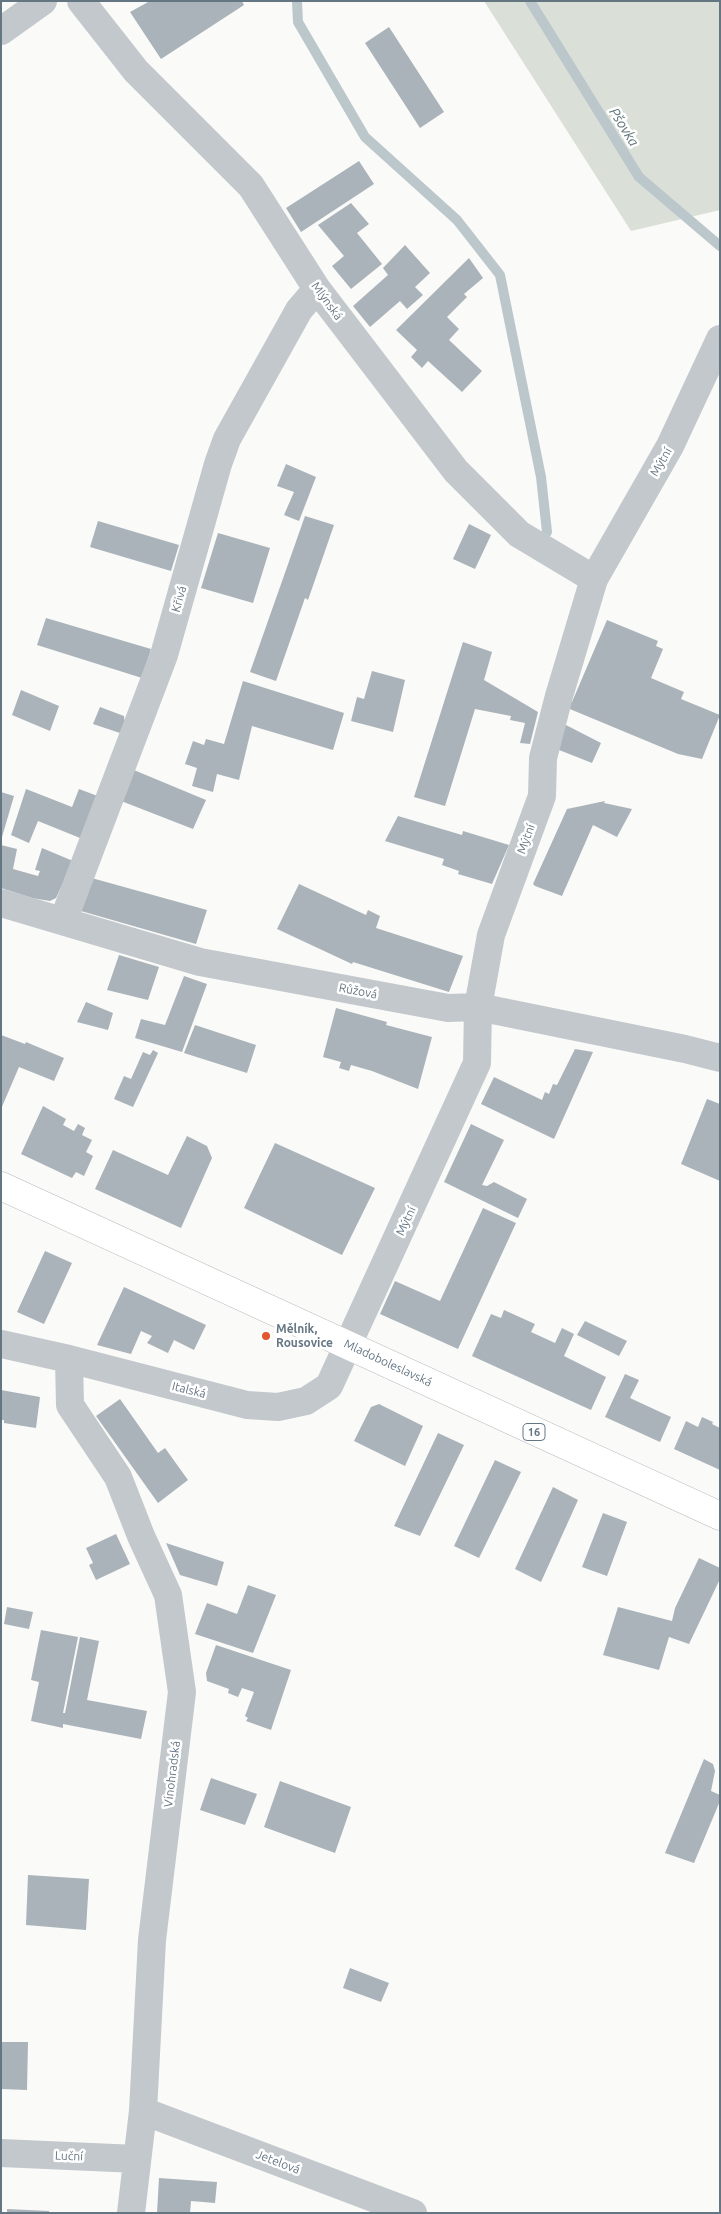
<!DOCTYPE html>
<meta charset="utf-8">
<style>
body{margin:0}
#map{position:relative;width:721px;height:2214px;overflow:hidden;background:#fafaf8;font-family:Ubuntu,sans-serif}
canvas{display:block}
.frame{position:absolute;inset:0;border:2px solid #657683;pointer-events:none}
</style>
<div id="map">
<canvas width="721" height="2214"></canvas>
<div class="frame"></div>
</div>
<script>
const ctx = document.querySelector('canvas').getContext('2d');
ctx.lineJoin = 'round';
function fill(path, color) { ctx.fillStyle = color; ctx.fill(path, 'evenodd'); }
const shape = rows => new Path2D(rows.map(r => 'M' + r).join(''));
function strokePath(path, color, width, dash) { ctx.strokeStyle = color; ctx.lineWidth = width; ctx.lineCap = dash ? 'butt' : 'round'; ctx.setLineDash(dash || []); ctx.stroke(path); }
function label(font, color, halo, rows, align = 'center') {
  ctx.font = font + ' Ubuntu,sans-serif'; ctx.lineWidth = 5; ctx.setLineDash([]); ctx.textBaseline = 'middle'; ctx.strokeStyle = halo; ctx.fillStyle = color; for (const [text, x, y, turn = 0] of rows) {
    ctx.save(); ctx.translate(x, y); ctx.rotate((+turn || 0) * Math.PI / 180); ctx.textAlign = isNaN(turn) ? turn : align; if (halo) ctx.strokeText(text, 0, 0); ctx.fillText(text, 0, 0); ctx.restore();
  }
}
fill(shape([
 [484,1,720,1,720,210,631,231]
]), '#dadfd7');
strokePath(shape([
 [297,1,298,22,365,137,457,220,500,275,541,477,547,532],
 [530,1,639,177,720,246]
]), '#bbc7cb', 10);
fill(shape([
 [150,1,242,1,244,5,161,59,130,12],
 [389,27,444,112,420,128,365,43],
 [359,161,374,184,301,232,286,208],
 [351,203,369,224,357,233,382,264,351,289,332,266,344,256,318,225],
 [405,245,430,273,415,287,423,295,407,309,400,301,370,327,353,306,388,275,383,268],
 [469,258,483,278,464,294,467,297,447,317,459,329,449,340,482,371,462,392,428,361,422,368,411,357,417,350,396,330],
 [286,464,316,477,299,521,284,515,294,492,277,486],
 [305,516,334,525,308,600,305,598,276,681,250,672],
 [98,521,179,545,171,571,90,547],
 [469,524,491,535,475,569,453,559],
 [218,533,270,548,253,603,201,588],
 [46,618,151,649,142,678,37,645],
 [607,620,658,641,656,646,663,649,651,678,684,692,681,699,720,715,702,759,678,754,565,707,568,701,572,702],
 [463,642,492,652,484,680,538,712,530,744,520,743,525,723,510,720,511,716,475,709,445,806,414,797],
 [372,671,405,680,393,732,351,721,357,697,364,699],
 [243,681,344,713,333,750,252,726,239,780,217,774,213,792,192,786,197,768,185,764,193,741,204,745,206,739,224,744],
 [21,690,59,706,50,731,12,715],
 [100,707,124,716,126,735,93,724],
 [564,724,601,743,592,763,554,748],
 [129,768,206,800,193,829,116,799],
 [26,789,72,807,79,789,103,798,85,840,38,821,29,843,11,835],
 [1,792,14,796,2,837,1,837],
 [605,801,604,803,632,809,617,837,593,825,562,896,535,886,533,884,567,809],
 [398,816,462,835,463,831,509,845,492,884,458,874,459,871,442,865,444,859,385,841],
 [1,845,17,849,13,869,38,876,40,871,35,870,42,848,73,861,56,898,50,901,32,898,1,888],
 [88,877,207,910,196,944,74,909],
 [299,884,366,915,368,910,380,916,376,928,463,956,449,992,353,962,352,964,277,929],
 [119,955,159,967,148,1000,107,990],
 [184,976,207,984,182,1052,135,1038,141,1019,165,1025],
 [86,1002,113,1013,108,1030,77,1022],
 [336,1008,387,1022,386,1025,432,1037,418,1089,372,1071,351,1065,349,1071,339,1068,341,1062,323,1057],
 [195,1025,256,1045,247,1073,184,1053],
 [1,1035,25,1044,26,1042,64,1058,54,1081,19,1067,1,1109],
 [575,1049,593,1052,554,1139,481,1104,494,1077,542,1100,545,1092,549,1094,553,1084,557,1085],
 [153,1050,158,1053,133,1107,114,1099,124,1076,131,1079,143,1052,150,1055],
 [707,1099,720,1104,720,1181,681,1164],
 [43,1106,66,1119,63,1125,74,1131,78,1124,85,1128,82,1135,92,1140,86,1152,93,1156,84,1176,76,1172,72,1178,21,1154],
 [471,1124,504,1140,482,1185,487,1186,494,1182,527,1199,518,1218,444,1182],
 [187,1136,207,1146,212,1158,181,1228,95,1189,113,1150,168,1175],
 [275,1143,375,1188,342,1255,244,1208],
 [483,1208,516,1223,458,1349,380,1314,395,1281,440,1301],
 [45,1251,72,1263,44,1324,17,1312],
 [124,1287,206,1325,194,1350,174,1340,168,1353,147,1343,152,1336,141,1331,131,1354,97,1345],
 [504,1310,535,1324,531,1332,555,1343,562,1328,574,1334,564,1356,606,1377,591,1410,472,1356,491,1314,501,1318],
 [585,1321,627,1341,619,1356,577,1335],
 [625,1374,639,1380,630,1398,671,1417,660,1442,605,1417],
 [1,1390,40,1397,36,1428,4,1423,4,1420,1,1420],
 [120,1399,158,1453,165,1448,188,1480,158,1503,96,1416],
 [379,1404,423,1426,405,1466,354,1441,371,1407],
 [702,1417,713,1422,712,1424,720,1428,720,1470,674,1449,686,1421,698,1427],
 [438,1433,464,1445,420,1536,394,1526],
 [495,1460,521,1472,479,1558,454,1546],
 [553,1487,578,1500,541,1582,515,1569],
 [603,1513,627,1522,607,1576,582,1567],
 [116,1534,130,1564,96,1580,89,1565,93,1563,86,1548],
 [166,1543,224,1562,217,1586,180,1575],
 [699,1558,720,1568,720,1579,689,1644,669,1637,659,1670,603,1655,618,1607,672,1621,675,1608],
 [248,1585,276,1595,253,1653,195,1634,207,1603,237,1614],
 [7,1607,33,1612,29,1629,4,1624],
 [41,1630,78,1637,63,1713,65,1713,80,1637,99,1641,87,1700,147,1711,141,1739,63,1724,63,1728,31,1721,39,1682,31,1680],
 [216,1645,291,1670,271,1730,246,1721,248,1718,245,1716,254,1692,242,1688,238,1697,228,1693,229,1689,207,1681,206,1673],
 [704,1759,713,1764,715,1771,711,1791,720,1795,720,1801,694,1863,665,1853],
 [211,1778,257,1794,245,1825,200,1810],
 [280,1781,351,1807,335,1853,264,1827],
 [28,1875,89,1879,86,1930,26,1925],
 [350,1968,389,1983,381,2002,343,1988],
 [1,2042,28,2042,27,2090,1,2089],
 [159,2178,217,2182,215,2203,191,2201,190,2213,157,2213],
 [7,2209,49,2211,49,2213,7,2213]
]), '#aab3b9');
const major = shape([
 [1,1186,720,1516]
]);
strokePath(major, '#b5babe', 29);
strokePath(shape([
 [81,1,136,71,251,186,317,289,456,471,519,534,594,579],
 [1,31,43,1],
 [1,903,200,962,448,1008,478,1007,685,1049,720,1058],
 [63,921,164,655,218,464,227,439,299,310,317,289],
 [1,1344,69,1359,247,1405,278,1407,306,1401,329,1386,477,1063,478,1007,491,935,542,796,543,758,559,696,594,579,670,446,720,339],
 [69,1359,70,1405,118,1477,141,1536,168,1595,182,1692,152,1940,143,2111,131,2213],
 [143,2111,413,2213],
 [1,2153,137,2159]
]), '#c3c8cc', 28);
strokePath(major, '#fff', 28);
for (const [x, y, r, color] of [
 [266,1336,5,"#e4572e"]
]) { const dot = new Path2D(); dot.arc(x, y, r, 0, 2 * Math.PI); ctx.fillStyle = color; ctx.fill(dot); strokePath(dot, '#fff', 2); }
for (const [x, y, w] of [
 [534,1432,22]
]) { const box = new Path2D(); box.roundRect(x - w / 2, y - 8.5, w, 17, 4); ctx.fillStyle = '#fff'; ctx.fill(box); strokePath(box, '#657683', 1); }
label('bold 11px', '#657683', null, [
 ["16",534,1432]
]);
label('12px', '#657683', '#fff', [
 ["Mlýnská",327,301,54],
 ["Mýtní",661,462,-60],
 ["Křivá",179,599,-74],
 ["Mýtní",526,839,-70],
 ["Růžová",358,991,11],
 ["Mýtní",406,1221,-65],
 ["Mladoboleslavská",388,1363,25],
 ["Italská",189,1390,14],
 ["Vinohradská",172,1774,-83],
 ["Luční",69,2156,2],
 ["Jetelová",278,2162,21]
]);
label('bold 12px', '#657683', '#fff', [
 ["Mělník,",276,1329],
 ["Rousovice",276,1343]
], 'left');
label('italic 14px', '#60757c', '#fff', [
 ["Pšovka",624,127,58]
]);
</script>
